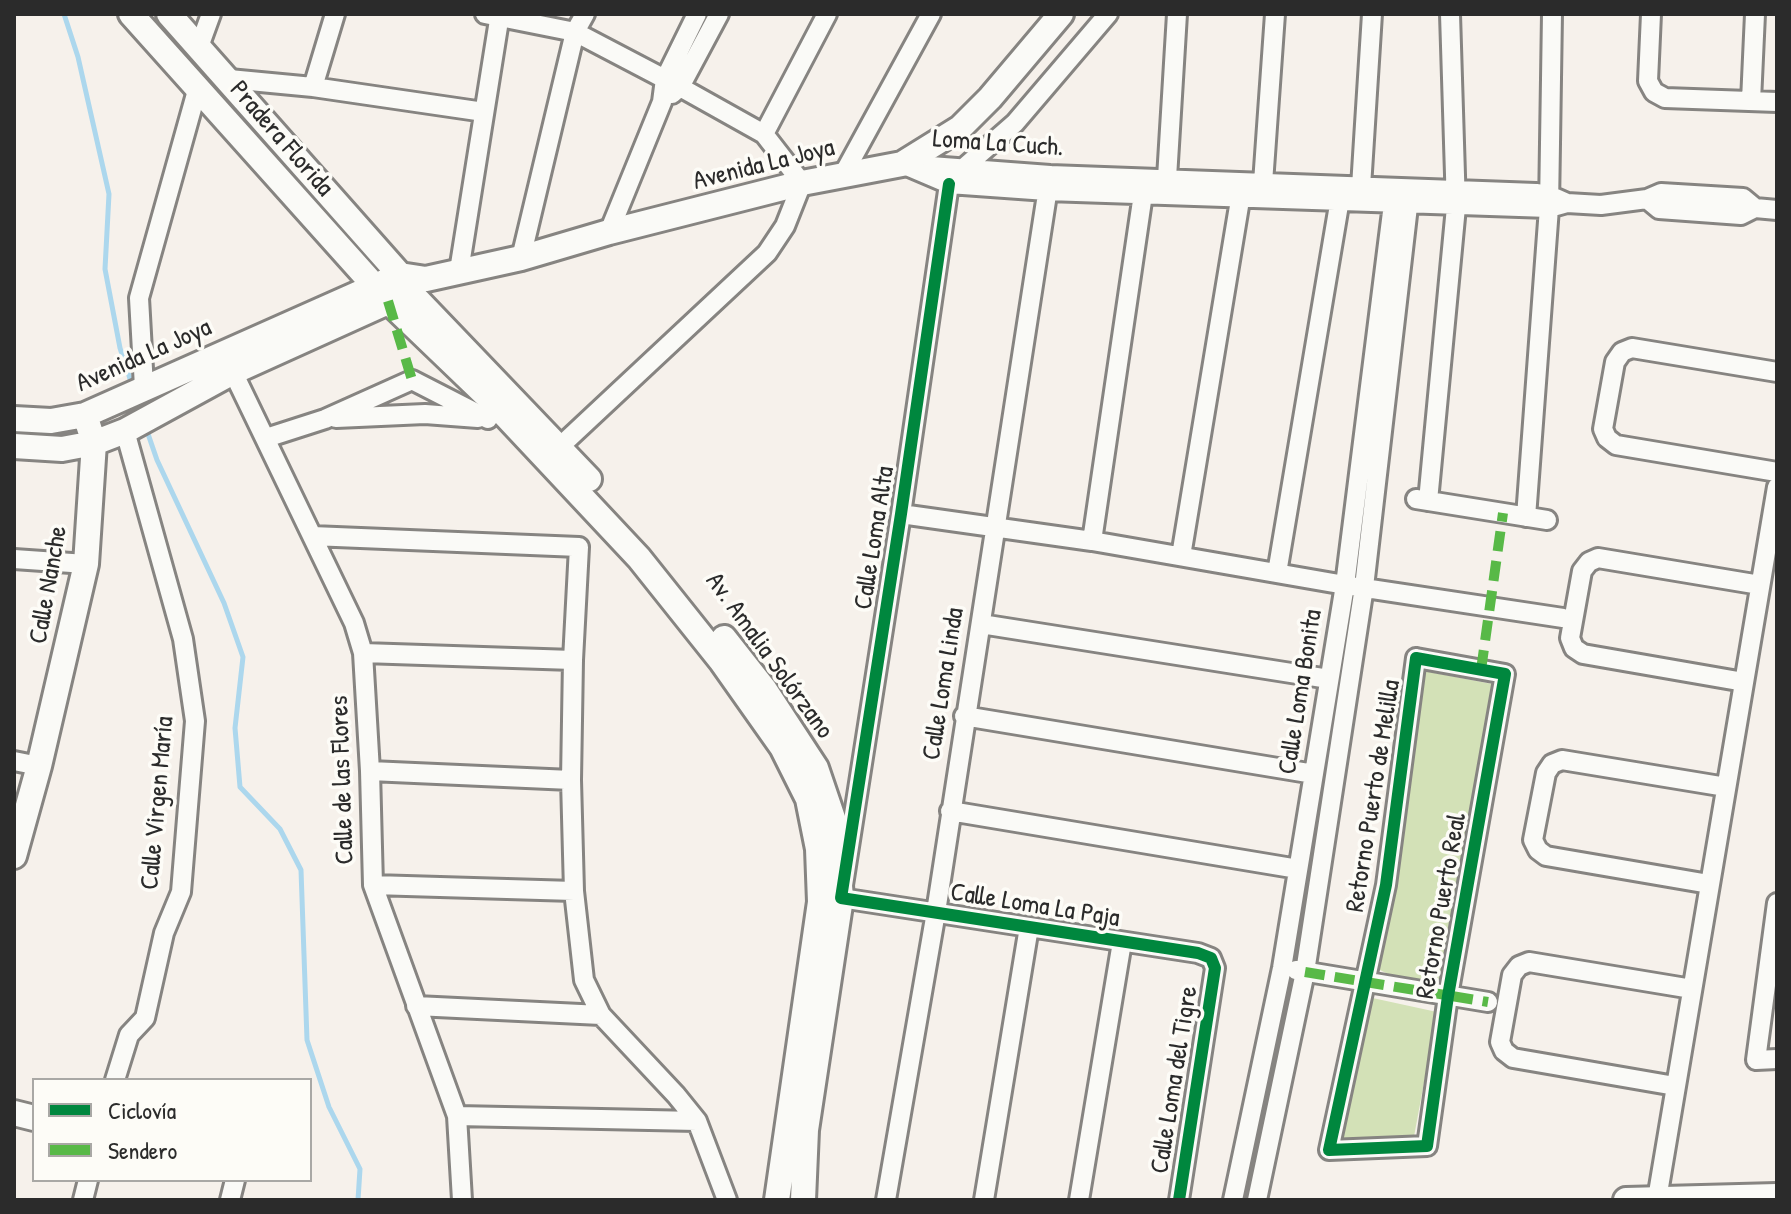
<!DOCTYPE html>
<meta charset="utf-8">
<style>
body{margin:0}
#map{position:relative;width:1791px;height:1214px;overflow:hidden;background:#f6f1eb;font-family:"Patrick Hand",sans-serif}
canvas{display:block}
.frame{position:absolute;inset:0;border:16px solid #2b2b2b;pointer-events:none}
.legend{position:absolute;left:32px;top:1078px;width:280px;height:104px;box-sizing:border-box;background:#fdfcf7;border:2px solid #a9a8a5;margin:0;padding:10px 14px;list-style:none;font-size:24px;color:#2b2b2b}
.legend li{display:flex;align-items:center;gap:16px;height:40px}
.legend b{width:40px;border:2px solid #a9a8a5}
</style>
<div id="map">
<canvas width="1791" height="1214"></canvas>
<div class="frame"></div>
<ul class="legend">
<li><b style="height:10px;background:#00873e"></b>Ciclovía</li>
<li><b style="height:10px;background:#58b947"></b>Sendero</li>
</ul>
</div>
<script>
const ctx = document.querySelector('canvas').getContext('2d');
ctx.lineJoin = 'round';
function fill(path, color) { ctx.fillStyle = color; ctx.fill(path, 'evenodd'); }
const shape = rows => new Path2D(rows.map(r => 'M' + r).join(''));
function strokePath(path, color, width, dash) { ctx.strokeStyle = color; ctx.lineWidth = width; ctx.lineCap = dash ? 'butt' : 'round'; ctx.setLineDash(dash || []); ctx.stroke(path); }
function label(font, color, halo, rows, align = 'center') {
  ctx.font = font + ' "Patrick Hand",sans-serif'; ctx.lineWidth = 7; ctx.setLineDash([]); ctx.textBaseline = 'middle'; ctx.strokeStyle = halo; ctx.fillStyle = color; for (const [text, x, y, turn = 0] of rows) {
    ctx.save(); ctx.translate(x, y); ctx.rotate((+turn || 0) * Math.PI / 180); ctx.textAlign = isNaN(turn) ? turn : align; if (halo) ctx.strokeText(text, 0, 0); ctx.fillText(text, 0, 0); ctx.restore();
  }
}
fill(shape([
 [1419,670,1492,684,1453,914,1441,973,1438,980,1432,982,1388,974,1380,970,1378,963,1394,886],
 [1368,997,1437,1012,1413,1142,1338,1144]
]), '#d3e1b7');
strokePath(shape([
 [64,14,78,57,109,194,105,269,120,348,133,388],
 [146,428,157,460,224,603,243,657,235,728,240,787,280,829,301,870,307,1040,329,1107,360,1169,358,1200]
]), '#acd7ed', 5);
const street = shape([
 [485,14,575,32,680,87,764,134,802,183,785,226,767,253,568,439],
 [1651,14,1648,81,1654,92,1665,98,1777,102],
 [199,47,211,14],
 [229,79,313,87,484,112],
 [313,87,335,14],
 [672,94,680,87,719,14],
 [1751,101,1755,14],
 [764,134,827,14],
 [902,164,949,184,1047,191,1549,208,1567,203,1601,205,1647,199,1661,193,1743,198,1755,208,1777,210],
 [917,165,1050,175,1536,193,1549,195,1567,203],
 [959,172,1015,123,1108,14],
 [844,173,931,14],
 [1167,178,1177,14],
 [1263,183,1275,14],
 [949,184,901,514,841,898,1198,953,1211,958,1215,968,1179,1200],
 [1361,187,1372,14],
 [1647,199,1659,209,1741,215,1755,208],
 [609,232,662,102,665,79,697,14],
 [521,258,575,32,585,14],
 [459,271,500,14],
 [233,372,354,623,363,653,370,771,373,885,457,1116,462,1200],
 [1777,372,1632,348,1622,352,1615,362,1603,429,1607,438,1616,445,1777,472],
 [144,387,139,298,198,87],
 [336,418,425,414,478,418],
 [266,438,325,419,412,380,488,419],
 [1416,499,1547,520],
 [1428,501,1456,207,1450,14],
 [901,514,1092,541,1345,585,1563,618],
 [1526,517,1549,208,1552,14],
 [312,536,579,547,573,660,571,780,574,891,584,980,601,1015,676,1095,697,1121,727,1200],
 [1092,541,1143,194],
 [1181,556,1242,188],
 [14,559,86,564],
 [1277,573,1341,193],
 [981,624,1329,679],
 [363,653,573,660],
 [1416,658,1505,674,1448,996,1427,1146,1329,1150,1386,885,1416,658],
 [1744,682,1583,654,1574,648,1570,638,1582,571,1589,562,1598,558,1760,585],
 [964,716,1314,774],
 [14,761,39,766],
 [370,771,571,780],
 [950,811,1298,869],
 [1709,884,1546,856,1538,850,1533,840,1546,773,1552,764,1562,760,1726,787],
 [373,885,574,891],
 [1777,903,1756,1060,1777,1059],
 [1296,970,1488,1002],
 [416,1006,601,1015],
 [115,1080,129,1035,145,1018,164,933,181,892,195,721,183,639,125,431],
 [1675,1086,1513,1058,1504,1051,1500,1042,1512,975,1519,966,1529,962,1692,989],
 [457,1116,697,1121],
 [1657,1199,1777,487],
 [83,1200,88,1180],
 [230,1200,235,1180],
 [886,1200,936,912,1050,175],
 [984,1200,1029,927],
 [1079,1200,1122,942],
 [1233,1200,1282,968,1345,585,1395,188],
 [1257,1200,1305,972,1364,587,1410,189]
]);
const secondary = shape([
 [131,14,388,301,489,398,639,558,722,662,782,747,808,799,818,849,820,902,777,1200],
 [169,14,400,275,410,292,589,479],
 [14,419,51,421,85,415,400,275,426,279,521,258,609,232,802,183,902,164,960,128,990,98,1061,14],
 [14,446,62,449,94,443,125,431,233,372,401,296],
 [724,638,765,690,816,768,835,824,841,898,806,1130,803,1200],
 [14,856,39,766,86,564,94,443,85,415],
 [14,1113,34,1118],
 [1626,1200,1777,1196]
]);
strokePath(street, '#868481', 24);
strokePath(secondary, '#868481', 30);
strokePath(street, '#fafaf7', 18);
strokePath(secondary, '#fafaf7', 24);
strokePath(shape([
 [388,301,412,380],
 [1481,670,1503,513],
 [1305,972,1488,1002]
]), '#58b947', 10, [20, 10]);
strokePath(shape([
 [949,184,901,514,841,898,1198,953,1211,958,1215,968,1179,1200],
 [1416,658,1505,674,1448,996,1427,1146,1329,1150,1386,885,1416,658]
]), '#00873e', 12);
label('26px', '#2b2b2b', '#fdfcf7', [
 ["Pradera Florida",281,139,49],
 ["Loma La Cuch.",998,144,4],
 ["Avenida La Joya",764,165,-14],
 ["Avenida La Joya",144,356,-24],
 ["Calle Loma Alta",875,538,-81],
 ["Calle Nanche",49,585,-80],
 ["Av. Amalia Solórzano",769,656,54],
 ["Calle Loma Linda",944,684,-81],
 ["Calle Loma Bonita",1301,692,-81],
 ["Calle de las Flores",343,780,-92],
 ["Retorno Puerto de Melilla",1374,796,-81],
 ["Calle Virgen María",158,803,-85],
 ["Calle Loma La Paja",1035,906,9],
 ["Retorno Puerto Real",1442,906,-80],
 ["Calle Loma del Tigre",1175,1080,-81]
]);
</script>
